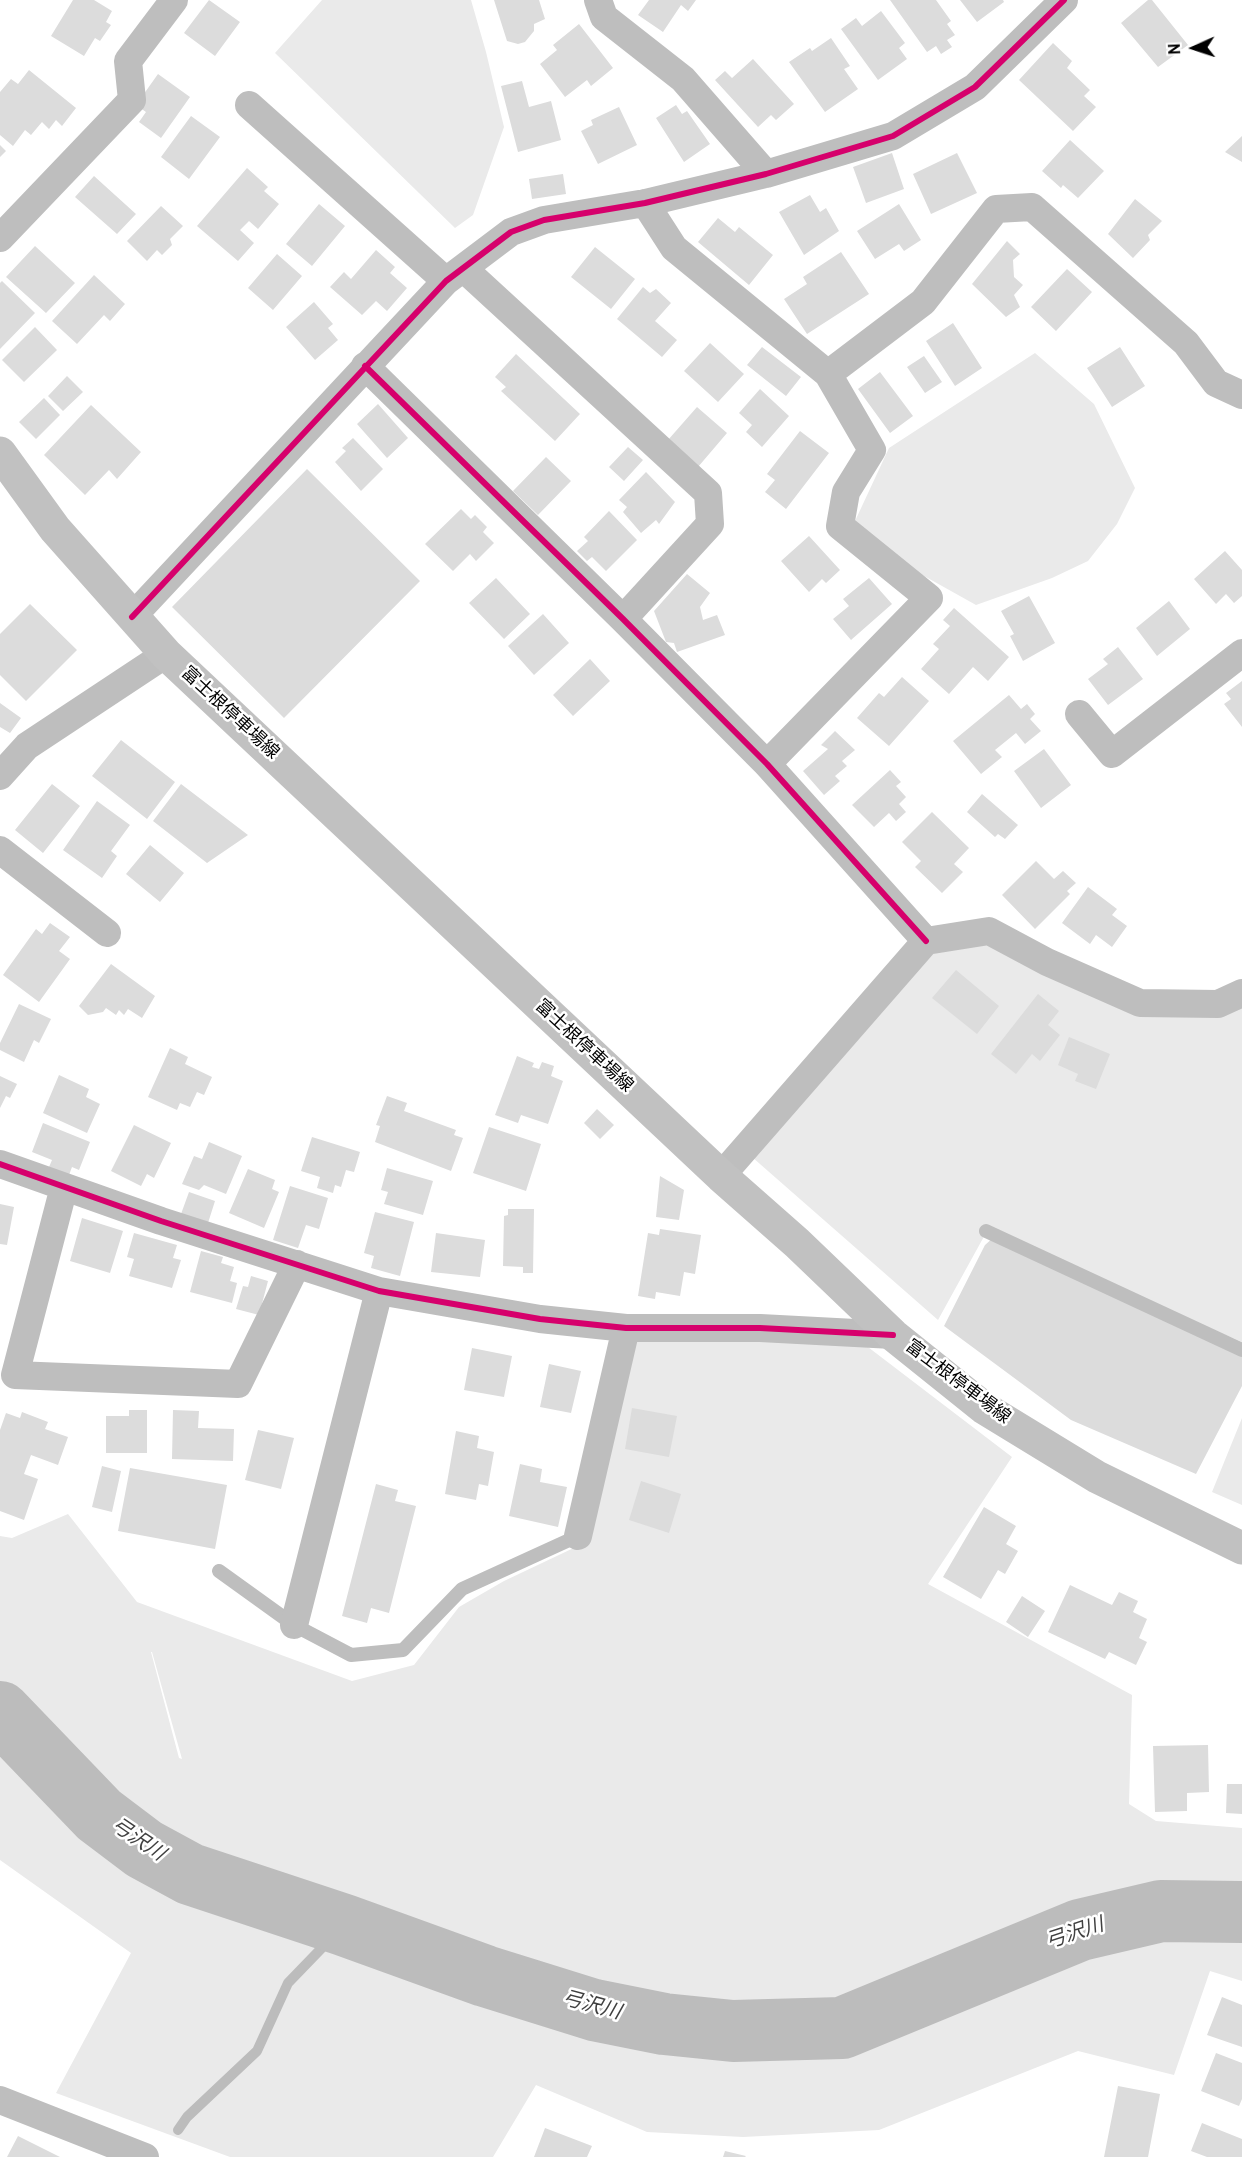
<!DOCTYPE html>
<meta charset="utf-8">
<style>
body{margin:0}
#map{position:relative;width:1242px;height:2157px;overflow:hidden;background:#fff;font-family:Overpass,sans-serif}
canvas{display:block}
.north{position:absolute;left:1164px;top:18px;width:60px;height:60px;-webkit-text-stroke:4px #fff;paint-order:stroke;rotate:267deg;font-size:16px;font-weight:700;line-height:24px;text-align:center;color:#000}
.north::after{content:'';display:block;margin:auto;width:21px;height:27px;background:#000;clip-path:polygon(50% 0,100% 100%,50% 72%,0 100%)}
</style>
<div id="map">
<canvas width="1242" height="2157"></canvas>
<div class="north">N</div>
</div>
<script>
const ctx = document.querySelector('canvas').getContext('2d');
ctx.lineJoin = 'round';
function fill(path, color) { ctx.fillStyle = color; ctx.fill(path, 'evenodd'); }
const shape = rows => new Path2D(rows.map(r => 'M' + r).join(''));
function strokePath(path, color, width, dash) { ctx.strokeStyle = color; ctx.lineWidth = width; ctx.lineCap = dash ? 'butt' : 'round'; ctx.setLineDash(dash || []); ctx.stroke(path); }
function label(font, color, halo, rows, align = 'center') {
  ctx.font = font + ' Overpass,"Noto Sans JP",sans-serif'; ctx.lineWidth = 5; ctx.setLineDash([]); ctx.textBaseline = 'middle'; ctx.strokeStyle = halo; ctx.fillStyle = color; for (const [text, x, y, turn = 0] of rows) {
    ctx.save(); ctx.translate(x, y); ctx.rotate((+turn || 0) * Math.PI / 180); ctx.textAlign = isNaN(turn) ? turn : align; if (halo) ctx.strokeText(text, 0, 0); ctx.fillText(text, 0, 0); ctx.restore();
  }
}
fill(shape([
 [322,0,471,0,486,52,504,127,473,215,455,228,275,53],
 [1035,353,1094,404,1135,488,1117,524,1088,561,1052,578,976,605,849,534,889,448],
 [985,936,1139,1007,1242,1001,1242,1342,987,1231,938,1320,744,1150,926,941],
 [631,1338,864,1344,1012,1457,928,1584,1132,1695,1129,1804,1156,1821,1242,1828,1242,1981,1210,1971,1174,2075,1078,2051,879,2130,743,2137,647,2132,536,2085,493,2157,230,2157,56,2093,131,1953,0,1860,0,1536,12,1538,68,1514,137,1602,352,1681,414,1665,459,1607,504,1581,580,1545],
 [151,1652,152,1652,182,1759,179,1758],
 [1242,1418,1242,1505,1212,1492]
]), '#eaeaea');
strokePath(shape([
 [178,2130,187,2117,257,2051,288,1983,344,1925]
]), '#bcbcbc', 10);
strokePath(shape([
 [0,1712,99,1815,144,1849,190,1874,344,1925,485,1976,594,2010,664,2024,733,2031,842,2028,1080,1930,1161,1911,1242,1912]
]), '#bcbcbc', 62);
fill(shape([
 [73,0,94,0,112,11,106,22,111,25,100,41,95,38,84,56,51,36],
 [209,0,240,22,215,56,184,33],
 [494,0,539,0,545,19,534,24,534,31,525,42,518,44,507,41],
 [649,0,696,0,688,11,681,5,663,32,638,15],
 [890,0,936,0,951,21,947,24,955,35,947,40,952,47,941,54,936,46,927,52],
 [960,0,1003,0,1004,2,977,22],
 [1148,0,1152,0,1188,45,1158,67,1121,23],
 [881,11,905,43,899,48,907,59,878,80,841,29,856,18,862,26],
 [579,24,613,68,591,86,587,80,565,97,540,64,557,50,553,45],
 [831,38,850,66,844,69,858,89,825,112,789,62,810,48,812,51],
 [1053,43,1072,61,1067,68,1090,90,1084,96,1096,107,1073,131,1019,80],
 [753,59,794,104,776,120,771,115,758,127,715,80,725,71,732,78],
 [29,70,76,108,62,126,56,120,49,129,42,122,31,135,25,130,13,146,0,135,0,92,11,79,18,84],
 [158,74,190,97,161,138,139,122,146,112,136,105],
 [522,81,529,107,551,101,561,140,518,152,501,86],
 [676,105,682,114,687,111,710,144,684,162,656,118],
 [619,107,637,145,598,164,581,131,593,125,591,120],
 [191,116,220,137,189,179,161,157],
 [1242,136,1242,162,1225,152],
 [1070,140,1104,171,1078,198,1063,185,1061,188,1042,171],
 [0,145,6,151,0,157],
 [892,153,904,189,866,203,853,167],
 [957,153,977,193,931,214,913,174],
 [247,168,268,187,264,191,279,204,258,229,249,221,240,230,254,243,238,261,197,226],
 [563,174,566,194,532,199,529,179],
 [94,176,136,214,117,234,75,197],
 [810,195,820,212,826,208,839,231,804,255,779,212],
 [1135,199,1162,221,1148,235,1150,240,1133,258,1108,234],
 [319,204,345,226,312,266,286,244],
 [899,204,921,240,904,251,899,244,875,259,857,231],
 [161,206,183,226,170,239,172,245,162,255,157,250,147,261,127,241],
 [718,218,735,232,739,227,773,255,749,285,698,242],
 [1007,241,1020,254,1013,260,1014,277,1023,285,1014,295,1020,307,1006,317,972,284],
 [35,246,75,283,46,313,6,277],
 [595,247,635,279,611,309,571,277],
 [376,250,395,267,390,273,407,288,387,311,376,301,362,315,330,287,344,272,351,279],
 [841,252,869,294,807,334,784,299,807,284,803,277],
 [277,254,302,276,273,310,248,288],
 [1067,269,1092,292,1056,331,1031,307],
 [94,275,125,304,110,321,104,315,77,344,52,321],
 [2,281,35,313,0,349,0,283],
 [643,287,650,293,656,289,671,303,655,321,677,340,662,357,617,319],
 [314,302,333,324,328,328,338,340,315,360,286,327],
 [953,323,982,368,955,386,926,341],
 [35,327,57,350,24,382,2,360],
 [710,343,744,374,718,402,684,371],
 [762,347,801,377,786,396,747,365],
 [1120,347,1145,386,1112,407,1087,368],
 [516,354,580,414,555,441,501,391,506,387,495,377],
 [924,356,942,382,925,393,907,367],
 [880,372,913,416,890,433,858,389],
 [67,376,83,392,63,411,48,396],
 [760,389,789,416,762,447,746,432,752,425,739,413],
 [44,398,60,415,36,439,19,422],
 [378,404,408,438,387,458,357,424],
 [91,405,141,452,117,479,109,470,85,495,44,455],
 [697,407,727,433,698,467,668,440],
 [800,431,829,453,786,509,765,492,775,480,767,474],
 [353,438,383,469,361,491,335,462,346,451,342,448],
 [628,447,643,460,624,481,609,467],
 [546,457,571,481,538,515,513,491],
 [307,469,420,581,284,718,172,607],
 [646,472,675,502,659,524,656,520,641,533,623,512,627,507,619,500],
 [461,509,471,519,475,515,487,527,483,532,494,543,476,561,470,554,453,571,425,544],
 [609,511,637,540,606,571,592,557,587,561,577,551,588,541,584,537],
 [809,536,840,570,826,583,822,579,809,592,781,561],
 [1225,551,1242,570,1242,596,1234,603,1226,594,1216,604,1194,579],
 [687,574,710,593,700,607,703,620,717,615,725,635,677,652,674,643,666,642,654,611],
 [496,578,530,614,504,639,469,603],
 [869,578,892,604,851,640,833,619,849,606,843,599],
 [1029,596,1055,643,1023,661,1010,636,1014,634,1001,611],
 [1169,601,1190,629,1157,656,1136,628],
 [30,604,77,650,26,701,0,675,0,634],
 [954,608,1009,657,988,681,973,667,949,694,921,669,939,649,933,644,950,626,943,620],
 [543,614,569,643,534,675,508,646],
 [1118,647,1143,679,1108,705,1088,679,1108,664,1103,659],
 [590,659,610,681,573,716,553,695],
 [902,677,929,701,889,746,857,718,879,693,884,697],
 [1242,681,1242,727,1224,704,1231,699,1226,693],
 [1009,695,1021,709,1027,704,1035,714,1030,719,1041,731,1025,744,1016,733,995,750,1002,757,981,774,953,741],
 [0,703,21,718,10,733,0,727],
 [835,731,855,750,842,761,847,766,835,776,840,781,824,795,803,771,828,749,821,745],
 [121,740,175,782,147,819,92,776],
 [1044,749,1071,785,1041,808,1014,771],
 [890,770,901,782,896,786,906,797,899,804,906,812,896,821,889,813,874,827,852,805],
 [52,784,80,806,43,853,15,830],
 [181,784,248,835,207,863,153,821],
 [982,794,1018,825,1005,839,998,834,995,837,967,812],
 [97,801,130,825,111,851,117,856,102,878,63,850],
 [932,812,969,848,954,864,963,872,942,893,915,867,921,861,902,842],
 [150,845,184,873,160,902,126,874],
 [1036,861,1054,879,1063,871,1076,883,1067,891,1070,894,1035,929,1002,895],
 [1088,887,1117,909,1112,915,1127,926,1112,947,1096,935,1090,944,1062,923],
 [50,923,70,937,59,951,70,959,39,1002,3,975,36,929,42,934],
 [111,964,155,996,142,1018,128,1009,124,1015,119,1010,116,1015,106,1008,103,1012,88,1015,79,1006],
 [956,970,999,1006,977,1034,932,998],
 [1038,994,1059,1011,1048,1025,1060,1035,1040,1061,1032,1054,1016,1074,991,1054],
 [19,1004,51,1019,39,1043,34,1040,24,1062,0,1050,0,1043],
 [1069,1037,1110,1054,1096,1089,1075,1081,1078,1074,1058,1065],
 [170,1048,188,1057,185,1064,212,1077,204,1095,197,1092,190,1107,180,1103,177,1110,148,1097],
 [517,1056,534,1063,532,1067,539,1069,542,1062,554,1066,551,1076,563,1081,548,1124,521,1115,518,1123,495,1115],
 [59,1075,89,1089,86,1097,100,1104,87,1133,43,1113],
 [0,1076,17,1084,10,1098,6,1096,0,1108],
 [387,1096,407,1103,404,1111,456,1130,454,1135,463,1138,451,1171,375,1142,380,1126,376,1125],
 [597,1109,614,1125,600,1139,584,1123],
 [43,1123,90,1142,79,1170,72,1167,69,1175,49,1167,52,1160,32,1152],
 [134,1125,171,1143,154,1178,147,1174,141,1186,111,1171],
 [489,1127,541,1144,526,1191,473,1173],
 [312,1137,360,1152,354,1172,346,1170,341,1187,335,1185,333,1193,317,1188,320,1177,301,1171],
 [209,1142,242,1156,226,1194,204,1185,199,1190,182,1184,194,1156,202,1159],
 [387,1168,433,1181,423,1215,384,1204,388,1192,381,1190],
 [248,1169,275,1180,272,1189,279,1192,264,1228,229,1213],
 [660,1176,684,1190,679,1220,656,1217],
 [290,1186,328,1198,319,1229,306,1225,298,1248,273,1240],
 [189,1192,215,1201,208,1223,181,1214],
 [0,1204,14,1207,7,1245,0,1244],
 [508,1209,534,1209,533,1273,523,1273,523,1267,503,1266,504,1216,508,1215],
 [375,1212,414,1222,400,1276,371,1268,374,1256,364,1253],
 [82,1218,123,1231,110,1273,70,1261],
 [660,1229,701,1235,695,1274,684,1272,680,1296,656,1292,655,1299,638,1296,648,1233,659,1235],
 [134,1233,177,1245,173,1258,181,1260,172,1288,129,1276,134,1259,127,1257],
 [436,1233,485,1240,480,1277,431,1272],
 [995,1236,1242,1356,1242,1386,1196,1474,1071,1420,944,1326,985,1245],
 [201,1251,223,1257,221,1263,234,1267,230,1281,237,1283,232,1303,190,1292],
 [251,1276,268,1281,259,1315,236,1309,243,1286,248,1287],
 [472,1348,512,1356,504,1397,464,1390],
 [549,1364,581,1371,571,1413,540,1407],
 [632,1408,677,1416,669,1457,625,1449],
 [129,1410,147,1410,147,1453,106,1453,106,1416,129,1416],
 [173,1410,199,1411,198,1428,234,1429,233,1461,172,1459],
 [22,1412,48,1422,45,1429,68,1437,58,1465,31,1455,24,1474,38,1479,24,1520,0,1511,0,1430,6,1413,20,1418],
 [258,1430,294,1438,281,1489,245,1480],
 [456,1431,479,1436,477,1448,494,1452,488,1486,479,1484,476,1500,445,1494],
 [520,1464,542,1469,540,1482,567,1487,558,1527,509,1516],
 [102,1466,121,1471,112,1512,92,1507],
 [130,1468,227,1485,215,1549,118,1531],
 [641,1481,681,1494,669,1533,629,1520],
 [376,1484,398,1490,395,1501,416,1506,389,1613,371,1608,367,1623,342,1616],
 [984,1507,1016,1526,1006,1544,1018,1551,1005,1574,998,1570,981,1599,943,1577],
 [1070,1585,1112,1605,1119,1592,1138,1601,1133,1612,1147,1619,1139,1638,1147,1642,1136,1665,1109,1652,1105,1659,1048,1632],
 [1022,1596,1045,1611,1028,1637,1006,1622],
 [1208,1745,1209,1792,1187,1793,1187,1811,1155,1812,1153,1746],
 [1227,1784,1242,1784,1242,1814,1226,1813],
 [1222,1997,1242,2005,1242,2047,1207,2035],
 [1216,2053,1242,2063,1242,2099,1239,2106,1201,2091],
 [1118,2086,1160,2094,1148,2157,1104,2157],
 [1202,2123,1242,2139,1242,2157,1207,2157,1191,2151],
 [545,2128,592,2146,587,2157,534,2157],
 [18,2136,60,2157,7,2157],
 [725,2151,746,2156,745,2157,723,2157]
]), '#dcdcdc');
strokePath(shape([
 [986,1231,1242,1350],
 [219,1571,294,1625,351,1655,403,1650,462,1589,578,1536]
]), '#bebebe', 14);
strokePath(shape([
 [598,0,604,17,683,79,766,174],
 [249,105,446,281],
 [645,203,674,248,828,374,923,302,996,209,1032,207,1186,343,1216,383,1242,395],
 [0,238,132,100,128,61,174,0],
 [463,268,708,493,710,524,623,619],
 [365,366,623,619,767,764,926,941],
 [132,617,446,281,511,232,544,220,645,203,766,174,893,136,975,87,1064,0],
 [1079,714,1112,754,1242,653],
 [767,764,929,598,840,526,846,492,872,450,828,374],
 [0,776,27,746,166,654],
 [0,850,107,933],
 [0,1164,161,1221,379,1291,540,1319,626,1328,760,1328,893,1335],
 [721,1176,926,941,989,931,1047,962,1140,1003,1218,1004,1242,993],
 [64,1187,15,1375,238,1384,297,1264],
 [578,1536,626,1328],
 [294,1625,379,1291],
 [0,2100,145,2157]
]), '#bebebe', 28);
strokePath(shape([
 [0,453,55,529,166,654,721,1176,797,1243,893,1335,984,1408,1097,1477,1242,1548]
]), '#c1c1c1', 33);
strokePath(shape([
 [365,366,623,619,767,764,926,941],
 [132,617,446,281,511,232,544,220,645,203,766,174,893,136,975,87,1064,0],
 [0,1164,161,1221,379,1291,540,1319,626,1328,760,1328,893,1335]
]), '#d6006c', 6);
label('18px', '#000', '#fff', [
 ["富士根停車場線",229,714,43],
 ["富士根停車場線",583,1047,43],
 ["富士根停車場線",957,1383,37]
]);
label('italic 20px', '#404040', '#fff', [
 ["弓沢川",137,1841,34],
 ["弓沢川",1075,1935,-18],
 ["弓沢川",591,2007,15]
]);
</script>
